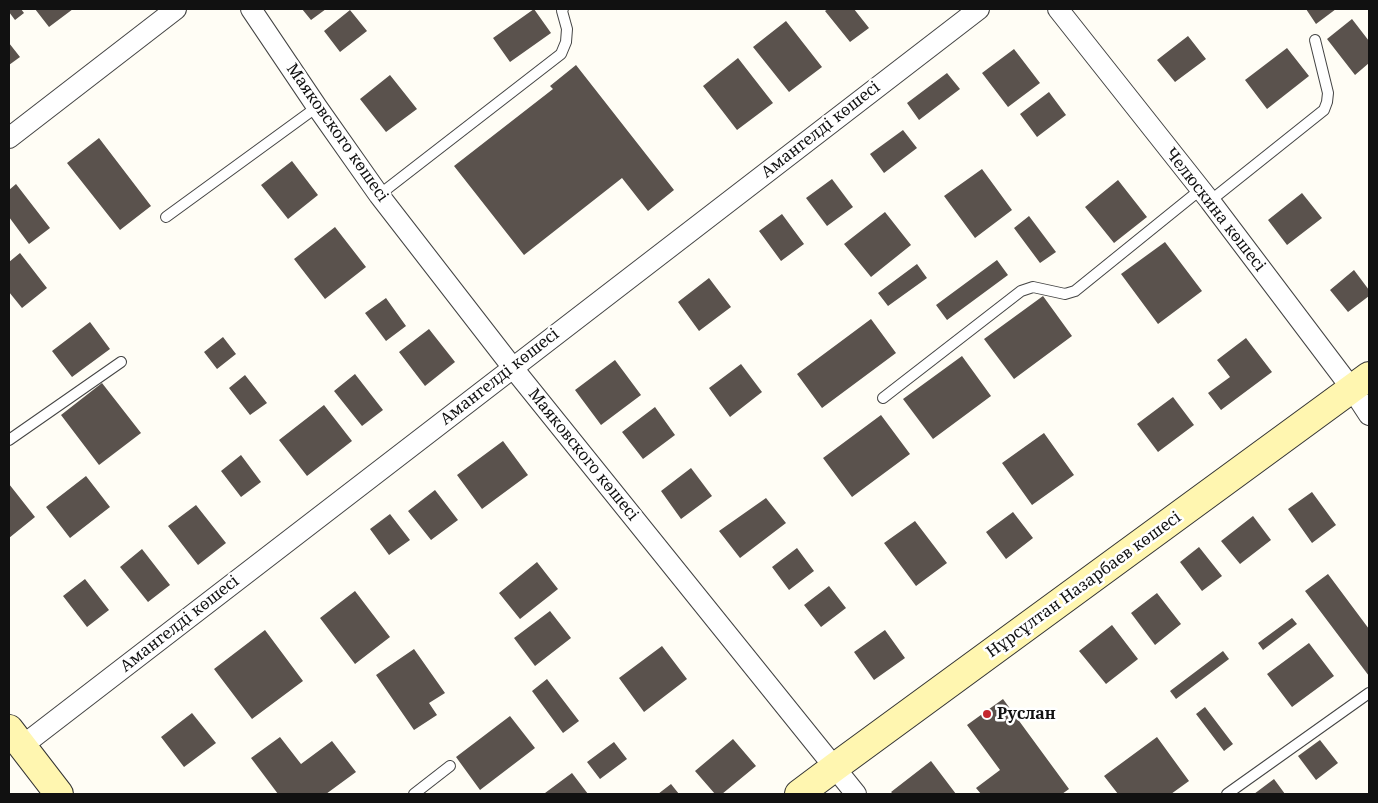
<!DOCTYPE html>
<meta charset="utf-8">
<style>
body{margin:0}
#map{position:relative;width:1378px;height:803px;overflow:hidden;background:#fffdf5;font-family:"Noto Serif",serif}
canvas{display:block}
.frame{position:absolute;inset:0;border:10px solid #111;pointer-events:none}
</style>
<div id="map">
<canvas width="1378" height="803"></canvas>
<div class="frame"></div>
</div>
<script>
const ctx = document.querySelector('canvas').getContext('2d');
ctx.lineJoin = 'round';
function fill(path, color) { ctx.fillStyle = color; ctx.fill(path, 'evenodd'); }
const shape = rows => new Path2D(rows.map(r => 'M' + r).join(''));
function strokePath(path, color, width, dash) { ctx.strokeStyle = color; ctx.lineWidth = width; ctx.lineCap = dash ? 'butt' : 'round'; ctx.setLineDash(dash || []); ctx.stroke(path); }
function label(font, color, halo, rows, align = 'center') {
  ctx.font = font + ' "Noto Serif",serif'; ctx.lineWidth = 5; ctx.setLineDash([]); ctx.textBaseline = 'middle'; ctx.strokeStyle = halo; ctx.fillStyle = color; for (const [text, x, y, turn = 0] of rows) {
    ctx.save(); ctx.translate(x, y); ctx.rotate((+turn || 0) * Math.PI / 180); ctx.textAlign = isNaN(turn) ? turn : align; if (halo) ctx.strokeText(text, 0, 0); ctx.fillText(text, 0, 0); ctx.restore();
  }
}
fill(shape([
 [9,9,21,9,24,13,15,20,9,12],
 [35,9,73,9,49,27],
 [302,9,326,9,311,20],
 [534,9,551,33,510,62,493,38],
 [828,9,854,9,869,28,850,42,825,11],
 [1306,9,1336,9,1316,24],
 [350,10,367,31,340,52,324,31],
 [1352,19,1369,41,1369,63,1355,75,1327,39],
 [786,21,822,67,789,92,753,47],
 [1188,36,1206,59,1175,82,1157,60],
 [9,43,20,57,9,65],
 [1287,48,1309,76,1267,109,1245,80],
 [1014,49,1040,83,1008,107,982,73],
 [738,58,773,103,737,130,703,86],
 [576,65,674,190,648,211,622,178,524,255,454,166,553,89,550,86],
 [947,73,960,89,919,120,907,103],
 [390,75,417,109,386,132,360,99],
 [1049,92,1066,115,1037,137,1020,114],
 [903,130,917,148,884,173,870,154],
 [99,138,151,206,120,230,67,163],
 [292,161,318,195,288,219,261,185],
 [982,169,1012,210,975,238,944,196],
 [832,179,853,207,827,226,806,198],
 [1118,180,1147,217,1114,243,1085,207],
 [16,184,50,228,29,244,9,217,9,190],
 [1302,193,1322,218,1287,245,1268,220],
 [885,212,911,245,871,277,844,244],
 [782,214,804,244,781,261,759,231],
 [1029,216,1056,252,1040,263,1014,228],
 [335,227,366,267,325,299,294,259],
 [1165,242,1202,291,1158,324,1121,274],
 [20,253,47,288,22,308,9,292,9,262],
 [997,260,1008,275,947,320,936,305],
 [917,264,927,278,888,306,878,293],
 [1354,270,1369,290,1369,296,1348,312,1330,290],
 [709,278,731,307,699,331,678,302],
 [1043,296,1072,336,1014,379,984,339],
 [386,298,406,326,386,341,365,313],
 [871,319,896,353,822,408,797,374],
 [90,322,110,349,72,377,52,351],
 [429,329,455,362,425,386,399,352],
 [223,337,236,354,217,369,204,352],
 [1246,338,1272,372,1221,410,1208,393,1230,377,1217,360],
 [962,356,991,396,933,439,903,399],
 [615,360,641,395,601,425,575,390],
 [741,364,762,392,730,417,709,388],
 [355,374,383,410,362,426,334,391],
 [245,375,267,403,250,415,229,388],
 [102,383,141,433,99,465,61,415],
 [1173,397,1194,425,1158,452,1137,424],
 [324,405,352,441,307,476,279,440],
 [655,407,675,435,643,459,622,432],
 [881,415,910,454,852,497,823,458],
 [1044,433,1074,475,1032,505,1002,463],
 [503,441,528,475,482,509,457,475],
 [241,455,261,482,241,497,221,471],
 [691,468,712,496,681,519,661,491],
 [86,476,110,507,70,538,46,507],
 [9,484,35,517,9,538],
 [435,490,458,520,431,540,408,511],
 [1312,492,1336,525,1312,543,1288,509],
 [766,498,786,523,740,558,719,531],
 [196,505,226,543,198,565,168,526],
 [1013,512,1033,538,1006,559,986,532],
 [390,514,410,540,389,555,370,529],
 [1253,516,1271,540,1240,564,1221,541],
 [915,521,947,563,916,586,884,543],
 [1199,547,1222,576,1202,591,1180,562],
 [797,548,814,571,789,590,772,567],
 [142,549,170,585,148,602,120,567],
 [537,562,558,589,520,619,499,593],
 [1328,574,1369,629,1369,676,1305,591],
 [85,579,109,610,87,627,63,596],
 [829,586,846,608,821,627,804,605],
 [355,591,390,637,355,664,320,618],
 [1157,593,1181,624,1155,645,1131,613],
 [550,611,571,638,535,666,514,638],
 [1292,618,1297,624,1263,650,1258,643],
 [1112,625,1138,659,1106,684,1079,651],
 [265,630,303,681,252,719,214,669],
 [885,630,905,658,874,680,854,652],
 [1309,643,1334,676,1292,707,1267,674],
 [662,646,687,679,644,712,619,678],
 [414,649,445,693,429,703,437,715,414,730,376,675],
 [1223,651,1229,659,1176,699,1170,691],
 [547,679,579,721,563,733,532,691],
 [1003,699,1069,789,1062,794,981,794,976,788,1000,770,967,725],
 [1205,707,1233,744,1224,751,1196,714],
 [192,713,216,743,184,767,161,737],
 [510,716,535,748,480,790,456,757],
 [280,737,301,764,332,741,356,772,326,794,278,794,251,758],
 [1157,737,1189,781,1171,794,1118,794,1104,776],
 [733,739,756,766,722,794,715,794,695,771],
 [1320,740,1338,763,1316,780,1298,756],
 [614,742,627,759,600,779,587,762],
 [931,761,956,794,893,794,891,792],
 [572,773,588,794,547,794,545,793],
 [1274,779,1285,794,1254,794],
 [671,784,679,794,658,794]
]), '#5a524d');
const lane = shape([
 [379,195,561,54,566,42,567,29,562,11,563,9],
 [1210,201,1324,110,1327,102,1328,93,1315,40],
 [166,217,317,107],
 [883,398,1021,291,1033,287,1065,294,1075,291,1200,190],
 [9,440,121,362],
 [414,794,450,766],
 [1227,794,1369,693]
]);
const street = shape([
 [251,9,317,107,379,195,513,368,856,794],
 [1058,9,1210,201,1352,389,1369,415],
 [9,138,176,9],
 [22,746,979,9]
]);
const secondary = shape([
 [9,729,59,794],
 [799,794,835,767,1369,376]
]);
strokePath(lane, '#444', 12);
strokePath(street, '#444', 22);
strokePath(secondary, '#333', 30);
strokePath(lane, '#fff', 10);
strokePath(street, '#fff', 20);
strokePath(secondary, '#fff6b0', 28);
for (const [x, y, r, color] of [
 [987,714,5,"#c4262e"]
]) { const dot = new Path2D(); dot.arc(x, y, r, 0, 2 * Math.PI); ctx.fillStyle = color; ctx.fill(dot); strokePath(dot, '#fff', 2); }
label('16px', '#111', '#fff', [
 ["Амангелді көшесі",821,130,-38],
 ["Маяковского көшесі",337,133,55],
 ["Челюскина көшесі",1215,210,52],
 ["Амангелді көшесі",500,377,-38],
 ["Маяковского көшесі",583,455,51],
 ["Нұрсұлтан Назарбаев көшесі",1084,585,-36],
 ["Амангелді көшесі",180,624,-38]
]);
label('bold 16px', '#111', '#fff', [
 ["Руслан",997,714]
], 'left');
</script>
